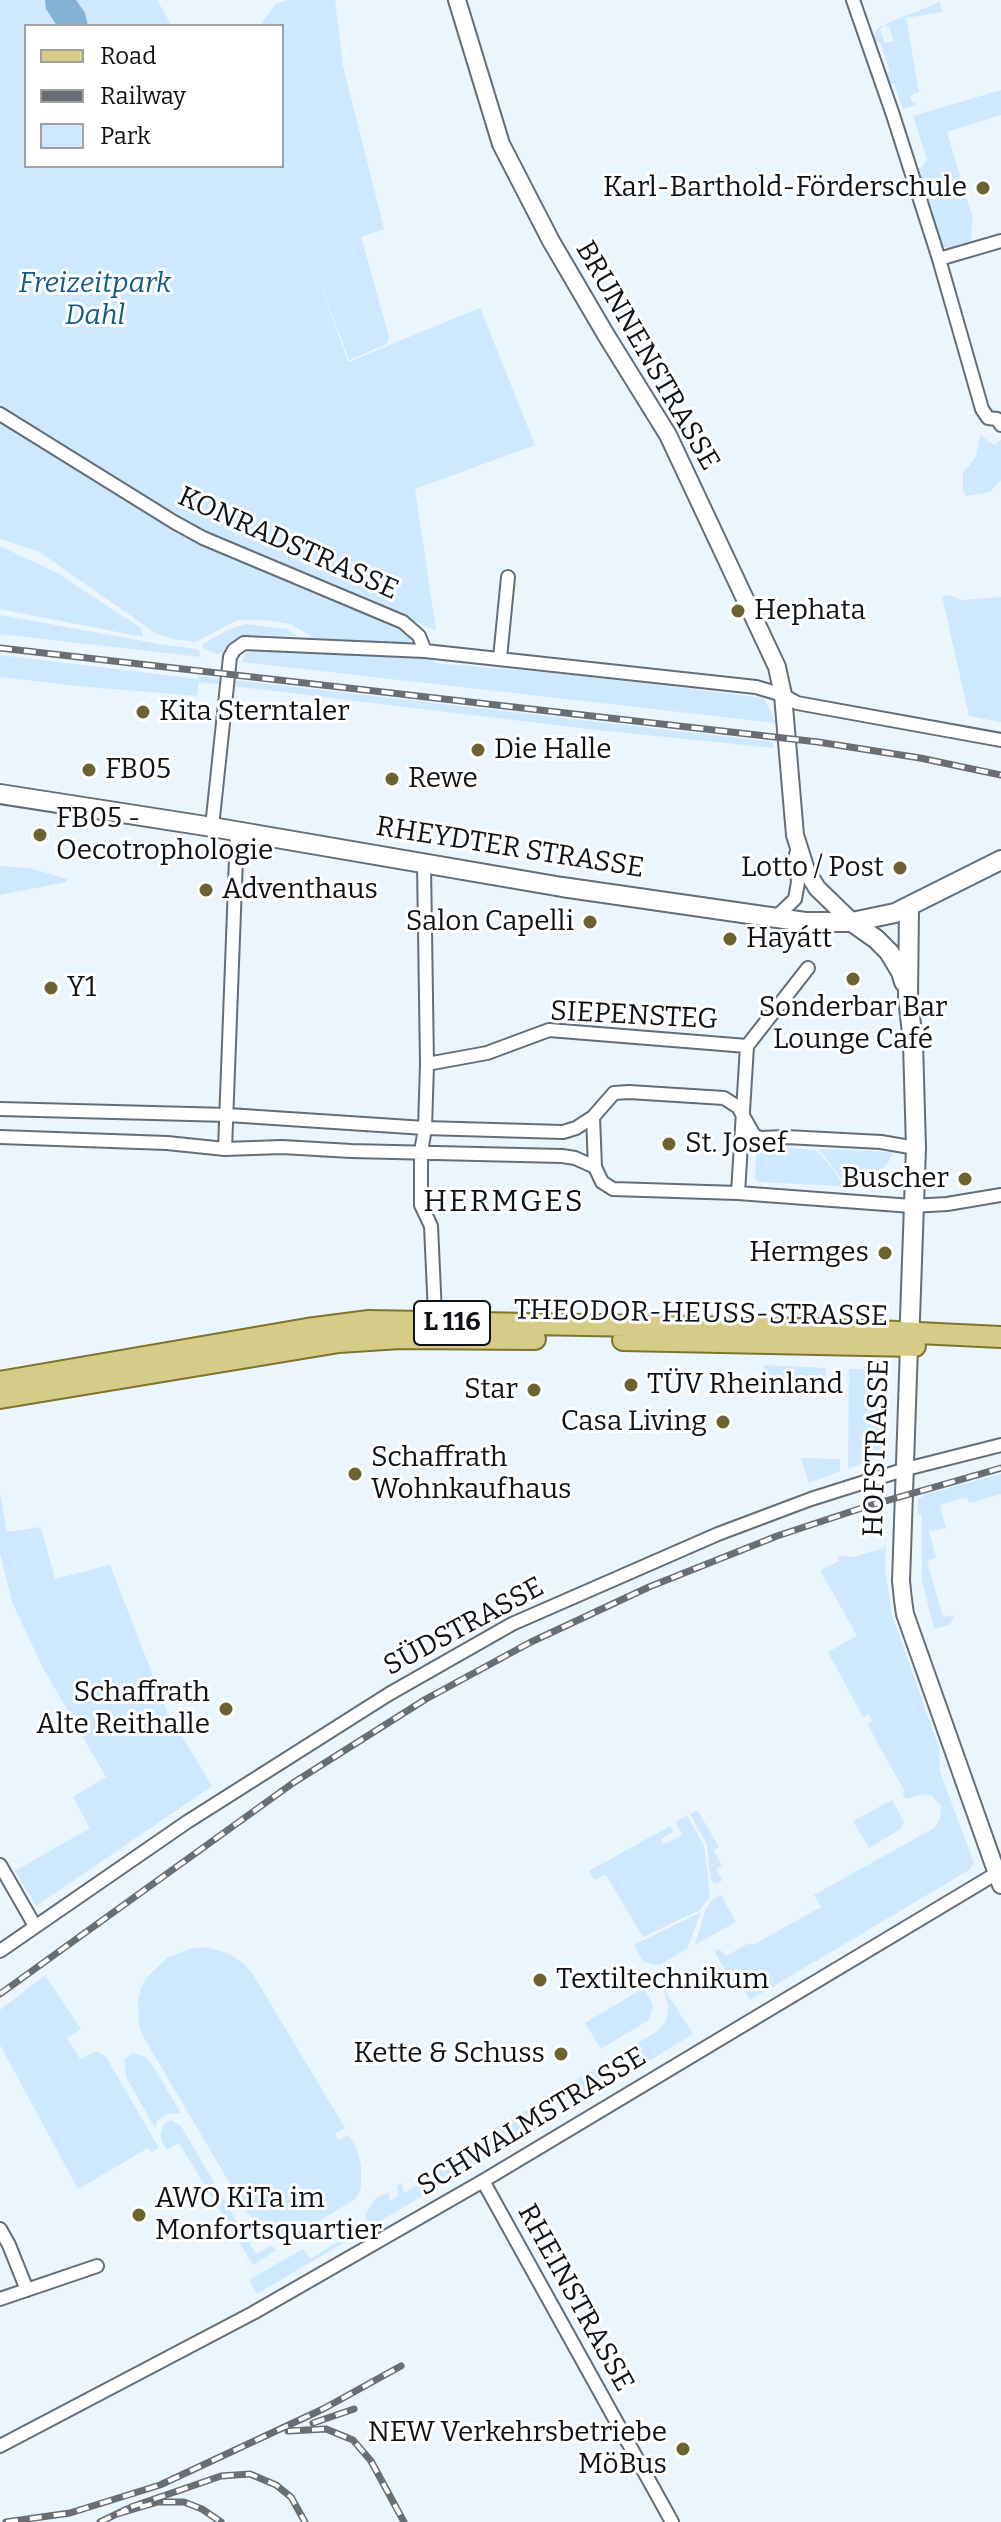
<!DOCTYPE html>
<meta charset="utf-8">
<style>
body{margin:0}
#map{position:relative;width:1001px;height:2522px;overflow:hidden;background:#ebf5fd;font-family:Bitter,serif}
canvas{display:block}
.legend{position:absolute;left:24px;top:24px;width:260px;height:144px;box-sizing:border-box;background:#fff;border:2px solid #9fa0a2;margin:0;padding:10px 14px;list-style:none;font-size:24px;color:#0e1216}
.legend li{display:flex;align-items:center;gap:16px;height:40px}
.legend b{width:40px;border:2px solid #9fa0a2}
</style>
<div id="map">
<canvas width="1001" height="2522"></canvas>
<ul class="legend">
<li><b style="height:10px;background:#d6cc88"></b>Road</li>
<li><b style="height:10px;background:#686e74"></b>Railway</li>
<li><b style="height:22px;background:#cde8ff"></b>Park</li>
</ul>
</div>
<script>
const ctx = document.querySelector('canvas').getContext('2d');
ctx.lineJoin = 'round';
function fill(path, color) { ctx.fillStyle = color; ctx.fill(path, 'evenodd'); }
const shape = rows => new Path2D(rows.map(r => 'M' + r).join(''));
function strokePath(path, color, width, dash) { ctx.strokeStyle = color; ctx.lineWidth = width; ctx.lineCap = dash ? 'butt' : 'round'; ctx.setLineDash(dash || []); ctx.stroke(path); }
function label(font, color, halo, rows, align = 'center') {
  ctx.font = font + ' Bitter,serif'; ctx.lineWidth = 6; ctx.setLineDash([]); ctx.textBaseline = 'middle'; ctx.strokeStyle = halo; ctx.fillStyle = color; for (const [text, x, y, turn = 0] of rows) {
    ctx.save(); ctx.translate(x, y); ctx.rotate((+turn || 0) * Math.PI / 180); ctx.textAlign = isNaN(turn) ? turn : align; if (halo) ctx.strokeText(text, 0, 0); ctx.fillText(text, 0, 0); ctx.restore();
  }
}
fill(shape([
 [0,0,157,0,172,26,26,26,26,166,282,166,282,26,259,26,276,4,287,0,335,0,343,66,384,229,361,237,389,337,387,344,349,360,310,255,348,362,480,308,535,445,415,489,436,630,201,532,0,409],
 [940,2,942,12,906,18,919,92,910,96,912,102,916,102,916,105,903,109,894,83,885,85,881,74,890,71,880,42,871,44,874,33,882,25,883,28,880,29,885,43,894,41,889,26,885,27,885,24],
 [1001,90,1001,115,947,132,973,219,971,232,972,245,955,249,943,247,938,244,914,170,922,167,927,159,913,116],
 [0,419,143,508,406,628,411,638,408,643,397,643,314,638,290,624,266,620,237,620,196,642,174,639,157,634,38,551,0,539],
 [980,435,994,445,1001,440,1001,480,990,492,966,496,963,489,963,473,976,457],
 [0,546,57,573,141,628,143,637,0,609],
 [948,595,962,600,1001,597,1001,722,969,716,942,596],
 [0,615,165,645,198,649,201,657,0,634],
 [246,624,287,629,297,636,246,635,239,637,222,653,217,654,203,648,202,645,205,643,229,629],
 [273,648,434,658,434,663,575,675,764,698,776,723,242,662,245,654,251,650],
 [0,655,198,679,199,676,773,742,773,748,588,729,199,682,197,696,77,686,0,677],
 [0,866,29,868,67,879,66,882,0,895],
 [761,1146,816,1150,830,1166,842,1182,842,1186,758,1182,755,1178,756,1153],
 [819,1149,893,1152,888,1163,874,1177,871,1188,848,1187],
 [764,1365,826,1368,826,1383,816,1383,816,1391,762,1390],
 [849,1369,877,1369,884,1373,885,1378,881,1456,848,1469],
 [801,1458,840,1459,840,1471,809,1483],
 [1001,1474,1001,1494,969,1503,967,1497,940,1505,946,1528,929,1531,936,1558,927,1561,943,1617,953,1615,953,1619,949,1625,934,1629,922,1581,922,1515,918,1514,918,1499,927,1494],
 [0,1493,7,1532,41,1527,55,1579,110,1565,167,1712,212,1786,36,1906,15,1871,90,1828,73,1797,106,1777,43,1668,12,1602,0,1553],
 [886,1535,885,1568,892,1615,939,1748,940,1772,974,1863,969,1870,750,2000,743,1988,738,1991,714,1951,719,1949,726,1956,749,1943,753,1945,821,1907,814,1895,934,1828,940,1819,941,1806,932,1796,922,1794,908,1799,903,1796,902,1794,905,1792,867,1724,872,1721,869,1714,863,1717,828,1652,857,1636,820,1570,839,1561,837,1556,854,1557,884,1548],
 [892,1800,904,1822,901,1829,869,1848,853,1821],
 [695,1811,698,1811,719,1847,713,1850,722,1865,716,1869,723,1880,715,1884,711,1880,707,1845,690,1814],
 [687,1815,704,1846,710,1896,700,1910,643,1937,606,1875,595,1880,589,1871,670,1826,673,1832,661,1839,663,1844,677,1838,682,1834,676,1822],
 [721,1895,736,1922,695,1945,705,1911,712,1900],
 [701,1912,687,1949,659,1965,643,1962,634,1945],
 [204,1947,228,1953,244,1964,252,1973,345,2128,335,2134,338,2140,349,2135,358,2152,361,2165,361,2189,355,2199,294,2237,295,2241,288,2241,272,2234,258,2224,246,2211,143,2036,139,2025,138,2001,141,1988,148,1976,167,1958,190,1949],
 [45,1975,81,2029,67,2038,80,2059,97,2051,106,2057,159,2148,152,2152,148,2148,78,2189,0,2045,0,2010],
 [663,1987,693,2034,629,2073,622,2061,612,2067,613,2058,659,2030,666,2021,668,2007],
 [644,1988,653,2005,649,2020,601,2049,585,2023],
 [133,2053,146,2057,151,2063,181,2113,166,2114,158,2120,155,2128,126,2077,124,2060],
 [602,2065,608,2067,614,2081,576,2104,570,2093,565,2094,567,2085],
 [526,2110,532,2114,539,2127,442,2184,433,2173,431,2169,434,2164],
 [171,2120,181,2126,256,2254,270,2246,277,2250,253,2265,179,2143,167,2150,161,2139,161,2132,165,2123],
 [415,2176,420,2177,429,2192,257,2294,249,2280,303,2249,310,2259,369,2223,365,2215,375,2199,388,2192,390,2201,398,2196,397,2186,402,2183,404,2193,416,2186]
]), '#cde8ff');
fill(shape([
 [45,0,76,0,85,13,88,26,57,26,46,9]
]), '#83b2d7');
const minor = shape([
 [853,0,893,115,939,259,982,409,988,418,997,419,1001,425],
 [939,259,1001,241],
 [0,414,174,522,203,538,403,622,419,636,425,651],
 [500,658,508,577],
 [212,827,230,657,234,650,244,643,425,651,756,687,783,695,797,703,1001,740],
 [424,864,427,1064,425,1128,421,1152,421,1205,431,1226,435,1314,435,1323,432,1324],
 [776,917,795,899,798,882,796,854],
 [427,1064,487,1053,549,1030,747,1046],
 [0,1109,228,1115,425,1128,563,1132,576,1128,593,1117,614,1093,629,1092,724,1098,738,1107,754,1135,760,1138,786,1137,881,1142,916,1148],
 [593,1117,595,1167,602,1182,613,1189,738,1193,912,1206,947,1204,1001,1195],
 [0,1137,167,1143,225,1149,282,1147,351,1151,562,1156,575,1158,595,1167],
 [225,1149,237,832],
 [738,1193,747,1046,808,968],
 [0,1865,35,1926],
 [0,1951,187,1822,389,1694,512,1624,718,1534,811,1499,906,1469,1001,1445],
 [483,2181,672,2522],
 [0,2229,9,2245,27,2290],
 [0,2299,97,2266],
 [0,2446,253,2313,483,2181,997,1873,1001,1868]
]);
const tertiary = shape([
 [457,0,501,144,551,241,606,335,668,435,777,667,783,695,795,835,806,870,817,888,852,922],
 [909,1346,901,1581,903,1600,905,1614,1001,1885]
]);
const secondary = shape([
 [0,794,212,827,562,887,805,922,852,922,895,913,1001,860],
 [909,908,908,997,913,1043,916,1148,909,1346],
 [852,922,876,939,889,952,901,972,904,982]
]);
const primary = shape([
 [623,1340,915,1346],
 [0,1382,307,1329,369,1321,856,1330,1001,1337],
 [0,1398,339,1342,400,1338,535,1339]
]);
strokePath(minor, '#636e78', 16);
strokePath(tertiary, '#636e78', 20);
strokePath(secondary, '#636e78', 22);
strokePath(primary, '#7e752d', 24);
strokePath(minor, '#fff', 12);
strokePath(tertiary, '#fff', 16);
strokePath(secondary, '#fff', 18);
strokePath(primary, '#d6cc88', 20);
const rail = shape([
 [0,648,818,742,920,758,1001,775],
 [0,1994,293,1783,426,1699,531,1642,649,1587,777,1536,868,1506,1001,1468],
 [313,2423,354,2409],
 [288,2431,326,2429,353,2440,371,2461,404,2522],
 [131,2507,221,2476,250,2474,276,2485,291,2497,305,2522],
 [117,2514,158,2502,184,2502,202,2509,221,2522],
 [6,2522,70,2513,160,2485,323,2409,401,2366],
 [100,2522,127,2509]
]);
strokePath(rail, '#686e74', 7);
strokePath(rail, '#fff', 4, [12]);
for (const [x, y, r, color] of [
 [983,188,8,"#6b6330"],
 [738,611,8,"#6b6330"],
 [143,712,8,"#6b6330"],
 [478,750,8,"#6b6330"],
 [89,770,8,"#6b6330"],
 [392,779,8,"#6b6330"],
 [40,835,8,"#6b6330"],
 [900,868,8,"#6b6330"],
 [206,890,8,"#6b6330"],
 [590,922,8,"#6b6330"],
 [730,939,8,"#6b6330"],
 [853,979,8,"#6b6330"],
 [51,988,8,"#6b6330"],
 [669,1144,8,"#6b6330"],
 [965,1179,8,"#6b6330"],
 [885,1253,8,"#6b6330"],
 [631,1385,8,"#6b6330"],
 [534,1390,8,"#6b6330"],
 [723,1422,8,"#6b6330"],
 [355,1474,8,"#6b6330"],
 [226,1709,8,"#6b6330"],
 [540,1980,8,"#6b6330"],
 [561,2054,8,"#6b6330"],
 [139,2215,8,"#6b6330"],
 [683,2449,8,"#6b6330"]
]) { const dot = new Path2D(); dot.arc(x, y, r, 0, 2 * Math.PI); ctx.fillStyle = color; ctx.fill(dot); strokePath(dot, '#fff', 3); }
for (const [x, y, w] of [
 [452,1323,76]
]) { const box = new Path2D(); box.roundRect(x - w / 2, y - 22, w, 44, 6); ctx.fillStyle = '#fff'; ctx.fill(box); strokePath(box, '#0e1216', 2); }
label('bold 26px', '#0e1216', null, [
 ["L 116",452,1323]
]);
label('28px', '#0e1216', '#fff', [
 ["Karl-Barthold-Förderschule",967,188,"right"],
 ["Hephata",754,611],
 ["Kita Sterntaler",159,712],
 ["Die Halle",494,750],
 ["FB05",105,770],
 ["Rewe",408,779],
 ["FB05 -",56,819],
 ["Oecotrophologie",56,851],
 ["Lotto / Post",884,868,"right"],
 ["Adventhaus",222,890],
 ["Salon Capelli",574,922,"right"],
 ["Hayátt",746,939],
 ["Y1",67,988],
 ["Sonderbar Bar",853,1008,"center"],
 ["Lounge Café",853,1040,"center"],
 ["St. Josef",685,1144],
 ["Buscher",949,1179,"right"],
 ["Hermges",869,1253,"right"],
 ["TÜV Rheinland",647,1385],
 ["Star",518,1390,"right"],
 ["Casa Living",707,1422,"right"],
 ["Schaffrath",371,1458],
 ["Wohnkaufhaus",371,1490],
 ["Schaffrath",210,1693,"right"],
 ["Alte Reithalle",210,1725,"right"],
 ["Textiltechnikum",556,1980],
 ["Kette & Schuss",545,2054,"right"],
 ["AWO KiTa im",155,2199],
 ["Monfortsquartier",155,2231],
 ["NEW Verkehrsbetriebe",667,2433,"right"],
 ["MöBus",667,2465,"right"]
], 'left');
label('italic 28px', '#0f5b8b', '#fff', [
 ["Freizeitpark",95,284],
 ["Dahl",95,316]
]);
label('28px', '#0e1216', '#fff', [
 ["BRUNNENSTRASSE",647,356,60],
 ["KONRADSTRASSE",288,544,24],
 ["RHEYDTER STRASSE",510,848,9],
 ["SIEPENSTEG",634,1016,3],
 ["THEODOR-HEUSS-STRASSE",701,1314,1],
 ["HOFSTRASSE",877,1448,-88],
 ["SÜDSTRASSE",464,1627,-28],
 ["SCHWALMSTRASSE",532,2122,-31],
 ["RHEINSTRASSE",575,2298,61]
]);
ctx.letterSpacing = '2px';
label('30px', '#0e1216', '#fff', [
 ["HERMGES",504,1203]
]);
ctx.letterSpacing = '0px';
</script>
